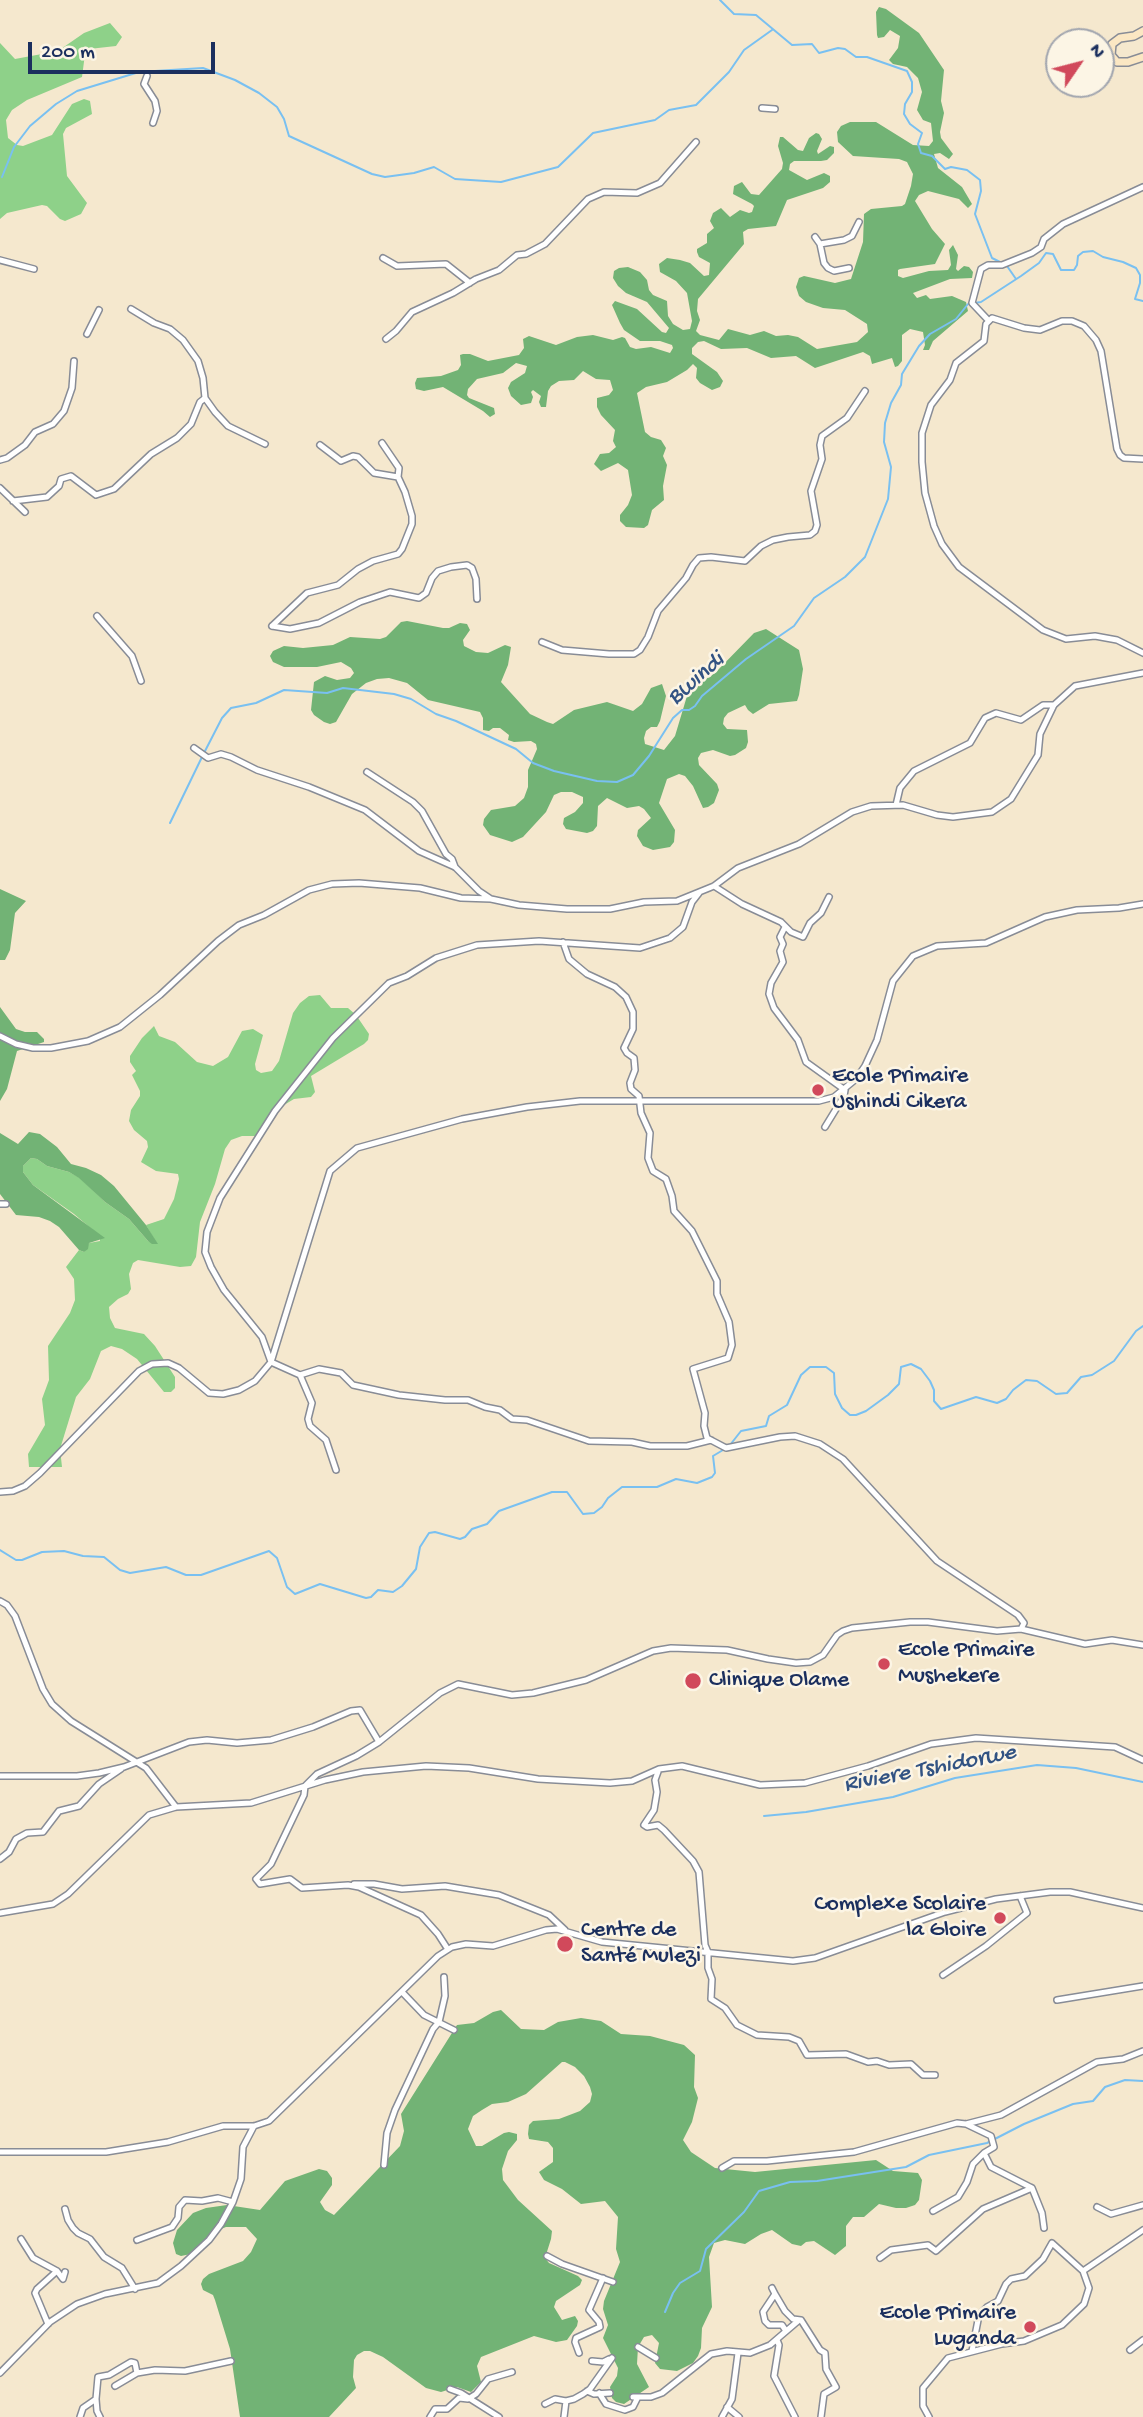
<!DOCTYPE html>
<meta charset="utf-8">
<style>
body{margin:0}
#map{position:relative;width:1143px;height:2417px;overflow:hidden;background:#f5e8ce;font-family:"Gochi Hand",sans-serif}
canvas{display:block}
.north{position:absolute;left:1045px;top:28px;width:70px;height:70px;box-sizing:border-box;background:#fcf5e5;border:2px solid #a2a6af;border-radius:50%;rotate:55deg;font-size:19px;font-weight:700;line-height:28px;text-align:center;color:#1b2f5e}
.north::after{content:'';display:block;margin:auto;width:24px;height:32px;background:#d1495b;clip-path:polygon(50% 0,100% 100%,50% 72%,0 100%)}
.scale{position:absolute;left:28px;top:42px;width:187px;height:32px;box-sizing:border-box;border:4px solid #1b2f5e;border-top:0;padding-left:9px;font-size:21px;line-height:24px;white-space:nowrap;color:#1b2f5e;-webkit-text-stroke:5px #fcf5e5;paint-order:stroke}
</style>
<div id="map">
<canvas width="1143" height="2417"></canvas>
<div class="north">N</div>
<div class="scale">200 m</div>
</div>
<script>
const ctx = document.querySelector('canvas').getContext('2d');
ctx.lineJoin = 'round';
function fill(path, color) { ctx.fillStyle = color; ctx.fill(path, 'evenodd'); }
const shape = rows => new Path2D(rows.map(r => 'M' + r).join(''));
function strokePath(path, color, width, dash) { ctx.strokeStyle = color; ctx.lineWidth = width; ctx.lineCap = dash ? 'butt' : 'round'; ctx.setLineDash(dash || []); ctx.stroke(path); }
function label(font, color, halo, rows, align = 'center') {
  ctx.font = font + ' "Gochi Hand",sans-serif'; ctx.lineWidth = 5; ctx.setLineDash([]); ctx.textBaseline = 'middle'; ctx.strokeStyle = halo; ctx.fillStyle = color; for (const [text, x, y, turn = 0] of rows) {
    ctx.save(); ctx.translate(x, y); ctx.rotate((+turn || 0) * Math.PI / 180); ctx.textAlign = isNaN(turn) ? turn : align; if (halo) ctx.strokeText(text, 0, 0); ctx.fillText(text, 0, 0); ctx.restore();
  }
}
fill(shape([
 [110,23,122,37,116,46,89,49,85,54,82,77,27,100,12,110,6,120,8,138,17,145,23,146,52,135,72,104,84,99,90,101,92,114,66,128,63,134,67,176,87,203,81,214,65,221,60,219,47,206,42,205,7,213,0,219,0,43,15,59,58,51,84,33],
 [320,995,331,1008,348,1008,356,1015,369,1034,368,1040,364,1044,311,1076,315,1092,311,1097,294,1099,279,1108,260,1136,242,1136,231,1140,225,1149,215,1184,200,1222,196,1257,191,1266,180,1267,138,1260,133,1263,129,1274,131,1289,128,1294,118,1299,109,1307,110,1318,115,1328,144,1334,155,1346,175,1377,175,1388,171,1392,164,1392,137,1359,122,1349,111,1346,101,1351,90,1379,76,1397,60,1449,62,1467,29,1467,28,1454,45,1425,42,1399,49,1380,48,1346,70,1313,75,1300,74,1279,66,1267,79,1250,84,1252,89,1243,100,1241,100,1236,74,1214,33,1185,23,1172,23,1166,31,1158,37,1159,47,1166,69,1172,80,1178,105,1202,129,1219,148,1241,157,1244,146,1225,164,1219,174,1199,179,1179,178,1174,156,1171,141,1162,148,1147,147,1141,134,1130,129,1121,131,1110,140,1096,140,1091,132,1075,136,1071,130,1062,130,1056,142,1038,154,1026,159,1036,175,1042,197,1062,213,1066,228,1057,242,1031,253,1029,263,1035,255,1064,256,1070,261,1073,272,1071,279,1061,293,1013,300,1003,309,996]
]), '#8ed189');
fill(shape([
 [879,7,886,9,919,33,944,70,941,101,944,113,940,132,941,138,953,154,949,159,940,153,934,154,938,168,962,187,972,204,968,208,959,199,928,191,919,195,915,201,932,229,945,244,935,264,900,269,898,270,898,276,903,278,929,271,948,270,951,265,949,250,953,245,958,255,956,269,958,271,964,266,969,267,973,272,972,278,950,279,913,293,917,298,926,295,930,299,952,296,966,302,968,311,933,341,929,350,923,350,925,345,923,332,910,329,902,335,902,361,898,366,895,367,892,358,872,364,870,356,863,352,815,368,796,356,771,358,747,348,721,349,704,341,698,342,692,348,692,354,717,372,723,381,720,387,712,390,700,383,696,378,697,368,693,364,687,370,667,382,646,387,637,393,645,432,651,437,661,440,666,448,663,456,667,465,663,486,664,500,652,510,648,525,644,528,626,527,620,521,620,515,628,505,632,495,628,470,618,463,601,471,594,464,600,454,609,453,616,447,613,441,615,430,601,415,597,407,597,398,609,395,613,390,610,380,596,379,583,371,574,380,559,381,551,386,548,391,546,407,541,407,539,402,541,396,533,390,531,392,533,397,531,403,521,405,511,396,508,388,511,382,525,373,527,366,516,363,503,373,477,379,468,389,467,395,469,398,494,408,495,414,490,417,483,411,443,387,424,391,416,389,415,383,417,378,441,376,458,370,461,365,460,355,463,354,470,354,488,361,519,355,524,348,523,339,529,336,556,345,577,337,593,335,613,340,622,337,625,338,630,347,636,349,651,347,670,353,673,348,672,345,660,341,640,341,624,330,620,323,612,305,615,301,637,309,662,332,666,333,669,328,647,302,626,293,618,286,613,278,614,271,619,268,628,267,640,272,647,280,649,290,653,295,667,301,668,316,673,324,683,330,690,329,692,321,687,293,676,281,660,272,659,264,667,258,680,260,690,263,704,276,709,275,710,263,699,257,697,252,697,249,707,243,707,234,714,228,710,221,713,213,721,208,730,217,740,210,749,213,752,212,754,206,752,204,733,194,734,186,742,182,751,194,759,195,782,169,783,163,778,146,780,137,783,137,798,150,803,151,809,138,816,133,819,134,822,139,817,151,818,154,830,146,834,147,834,153,827,160,821,161,794,161,790,164,789,170,807,180,824,173,830,176,830,182,823,188,787,200,776,226,748,229,743,232,744,244,698,299,697,311,700,320,696,331,700,335,719,340,728,329,750,335,764,331,776,336,788,335,798,337,817,349,857,342,868,332,867,324,845,310,823,308,806,302,799,296,796,287,799,278,804,276,835,283,851,279,863,242,864,214,871,209,902,206,905,204,911,186,913,174,907,162,899,159,853,156,838,142,837,132,841,126,850,122,876,122,913,145,929,146,933,141,931,123,923,120,917,110,922,92,918,78,907,67,893,64,889,60,898,48,900,36,890,30,884,37,878,38,877,35,876,12],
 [407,621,443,628,449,628,460,623,467,624,470,630,463,640,464,646,476,652,488,653,505,645,511,647,508,665,501,682,530,714,547,722,553,724,574,710,607,702,633,711,642,704,651,688,662,684,666,696,660,721,657,727,651,727,646,731,644,738,645,744,664,750,675,736,687,696,694,687,715,673,754,633,766,629,799,650,803,669,799,695,797,701,769,704,753,714,748,710,745,705,728,713,724,718,723,724,727,729,747,730,748,742,746,748,735,755,730,756,713,750,701,753,698,758,699,765,717,784,719,790,714,803,708,807,703,808,693,786,685,776,679,774,667,779,659,803,675,830,674,842,670,847,653,850,643,846,637,836,638,830,651,818,644,809,639,806,627,808,607,798,598,806,597,826,593,831,587,833,566,829,563,824,564,818,575,812,583,803,583,797,572,792,561,792,554,795,546,812,523,837,512,842,490,835,483,825,484,819,491,810,515,806,524,798,528,787,528,770,537,749,536,744,531,741,514,742,508,740,509,735,500,728,493,728,489,731,483,730,483,718,480,712,428,700,407,683,389,678,377,679,366,683,352,694,336,722,330,724,324,722,314,715,311,710,314,682,325,676,337,680,350,678,354,673,351,668,341,662,317,667,284,667,273,662,270,656,273,651,284,646,303,648,333,645,350,637,380,639,386,637,401,622],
 [0,889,26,901,15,913,10,950,5,960,0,960],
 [0,1007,16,1029,25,1032,37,1032,44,1039,44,1042,17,1051,7,1089,0,1101],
 [29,1132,40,1134,57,1147,71,1164,86,1168,101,1175,114,1186,146,1225,158,1244,152,1244,148,1241,129,1219,105,1202,79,1178,69,1172,47,1166,37,1159,31,1158,23,1166,23,1172,33,1185,105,1238,89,1243,88,1249,84,1252,79,1250,59,1227,50,1221,39,1217,16,1215,0,1194,0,1133,18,1144],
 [501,2010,521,2029,544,2030,558,2022,581,2018,601,2021,621,2034,650,2036,684,2045,695,2055,694,2087,698,2098,692,2122,683,2140,691,2152,715,2168,755,2172,876,2160,893,2171,918,2173,922,2180,919,2200,915,2205,906,2208,896,2208,879,2204,864,2217,853,2217,846,2226,846,2246,835,2255,814,2241,806,2242,801,2246,792,2244,772,2230,761,2234,745,2244,725,2240,714,2243,709,2257,712,2307,702,2328,701,2348,698,2356,693,2363,677,2371,660,2369,655,2363,659,2343,652,2335,644,2337,638,2347,637,2364,649,2387,624,2404,616,2402,612,2398,610,2387,617,2376,618,2368,603,2338,608,2325,603,2309,604,2301,620,2262,616,2249,618,2217,605,2201,581,2204,562,2189,544,2180,539,2172,553,2162,553,2148,548,2142,529,2139,528,2134,529,2125,533,2121,559,2119,580,2111,590,2102,592,2094,590,2087,584,2076,575,2067,565,2062,562,2062,526,2094,508,2102,492,2104,482,2110,473,2116,468,2129,476,2146,482,2146,504,2133,509,2132,517,2134,517,2140,508,2151,502,2169,503,2180,518,2200,552,2231,551,2239,545,2258,549,2263,578,2276,582,2280,580,2285,556,2301,554,2307,562,2320,575,2316,578,2321,577,2326,567,2340,556,2342,534,2336,481,2357,477,2366,481,2382,471,2392,457,2387,441,2392,426,2388,383,2357,370,2351,364,2351,357,2355,354,2360,353,2377,356,2388,329,2417,240,2417,230,2349,215,2300,213,2295,203,2290,201,2284,203,2279,209,2274,243,2261,251,2252,257,2239,246,2227,226,2227,216,2231,211,2242,201,2252,181,2256,176,2254,173,2243,177,2230,193,2213,206,2208,227,2205,260,2210,285,2181,319,2169,327,2171,332,2178,332,2185,320,2202,325,2210,334,2215,400,2146,404,2131,401,2114,457,2025,474,2023,493,2012]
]), '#72b375');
strokePath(shape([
 [720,0,734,14,756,15,792,45,812,44,819,53,838,48,845,49,856,57,867,57,907,71,912,82,912,92,905,104,904,114,910,124,922,133,918,144,921,153,932,156,945,169,951,167,967,170,980,180,981,191,975,214,992,258,1002,263],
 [2,177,14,147,30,126,56,104,77,91,139,72,203,68,235,80,259,93,277,107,284,119,289,136,372,174,385,177,414,173,434,167,455,179,501,182,558,167,593,133,655,120,669,110,696,105,729,72,744,50,772,30],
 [1007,266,1016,279],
 [974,303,981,302,1021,276,1039,263,1046,253,1053,254,1061,270,1074,270,1077,265,1078,256,1083,252,1093,251,1103,257,1123,262,1136,268,1140,275,1140,283,1135,299,1143,301],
 [204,753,222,718,231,708,256,703,284,690,327,693,343,688,394,694,411,699,436,714,456,721,516,749,533,763,554,771,597,781,617,782,633,775,649,756,673,718,682,710,689,710,695,706,702,696,746,659,794,626,814,598,845,577,865,557,888,499,891,467,884,442,885,423,891,403,901,385,902,374,919,346,930,334,956,319,968,304],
 [170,823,202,757],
 [730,1445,741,1431,766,1426,769,1416,787,1405,801,1375,810,1367,826,1367,834,1373,835,1394,842,1408,850,1415,856,1415,866,1411,888,1395,899,1384,901,1367,911,1364,921,1369,930,1381,934,1390,934,1401,941,1409,976,1397,997,1403,1006,1399,1013,1390,1026,1380,1037,1381,1056,1394,1067,1393,1081,1377,1092,1375,1114,1361,1136,1331,1143,1326],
 [0,1550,16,1560,22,1560,42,1552,64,1551,83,1556,104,1557,120,1570,130,1573,166,1567,186,1575,201,1575,269,1551,277,1558,287,1587,295,1594,320,1584,366,1598,371,1597,378,1590,393,1592,402,1586,416,1569,420,1547,429,1533,435,1532,460,1539,465,1537,472,1529,487,1524,499,1511,552,1492,567,1492,583,1514,594,1513,602,1507,608,1498,622,1487,657,1487,676,1479,697,1483,712,1477,715,1473,713,1456,723,1450],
 [764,1816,806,1812,893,1797,955,1778,1037,1765,1076,1768,1143,1782],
 [665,2312,673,2293,680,2283,700,2271,706,2249,744,2212,759,2191,790,2182,817,2181,906,2167,929,2155,987,2143,1024,2124,1073,2104,1093,2101,1105,2087,1125,2080,1143,2081]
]), '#79c0f1', 2);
const street = shape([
 [147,76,144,84,155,101,157,111,153,123],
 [762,108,775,109],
 [815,237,820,244,824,263,828,268,834,271,849,268],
 [820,244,844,240,852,236,859,222],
 [383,258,397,266,446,264,470,283],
 [0,260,34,269],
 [131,309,154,323,170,329,183,340,198,361,203,378,205,398,215,412,228,426,265,444],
 [989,321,972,303,981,269,988,265,1002,265,1032,253,1041,247,1044,239,1063,224,1143,187],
 [87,334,99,310],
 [386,339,396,331,412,312,453,293,476,279,499,270,517,255,526,254,545,244,588,199,604,192,637,193,660,183,696,142],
 [320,445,341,461,353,456,358,457,374,473,398,477],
 [1143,459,1124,458,1120,455,1117,449,1101,351,1096,340,1084,326,1072,321,1062,321,1040,330,1024,328,992,318,986,324,984,341,956,363,950,380,931,405,922,433,922,462,925,493,934,526,942,544,959,567,1043,630,1066,639,1095,636,1117,640,1143,653],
 [0,460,7,458,25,445,35,432,53,424,64,411,72,388,74,361],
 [0,488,25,512],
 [13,501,47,497,59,486,61,479,71,476,96,495,114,489,151,454,177,438,191,424,200,402,205,398],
 [97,616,132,656,141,681],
 [272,626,307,593,338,585,358,569,373,561,398,554,402,549,412,524,412,516,405,492,398,477,399,468,382,443],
 [272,626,290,629,319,623,360,602,390,592,419,598,426,593,432,578,438,571,451,567,467,565,472,568,476,579,477,599],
 [542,642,562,650,609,654,634,654,640,650,648,637,658,611,686,578,693,565,699,558,711,557,745,561,761,546,773,540,788,537,810,535,815,531,817,525,811,491,822,459,820,445,822,436,847,418,865,391],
 [194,748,208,758,221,754,231,757,257,770,309,787,365,810,419,851,455,867,479,891,491,899],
 [367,772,413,802,422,811,446,854,452,859,455,867],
 [896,805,900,788,914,771,970,743,985,718,996,713,1021,720,1043,705,1054,705],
 [714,886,742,904,781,922,791,932,803,937,810,923,821,913,829,897],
 [699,893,692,902,683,927,670,938,640,948,539,941,477,945,436,958,407,976,389,983,333,1038,275,1111,220,1198,207,1232,205,1252,211,1267,224,1290,262,1337,271,1362,300,1375,319,1369,341,1373,353,1385,399,1395,445,1400,468,1400,485,1407,500,1410,512,1419,527,1420,589,1441,632,1442,650,1446,687,1446,711,1440],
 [785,927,780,937,783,944,780,951,783,962,771,983,769,994,774,1008,798,1040,806,1062,845,1090],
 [563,942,569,959,587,974,615,987,626,997,633,1012,633,1029,624,1048,627,1053,634,1058,635,1070,630,1083,631,1089,639,1096,641,1113,650,1133,648,1158,653,1171,666,1179,672,1196,674,1211,692,1231,717,1281,717,1294,729,1322,732,1345,728,1358,693,1369,705,1413,704,1426,707,1438,726,1448,780,1437,795,1436,820,1444,843,1459,937,1561,1018,1615,1024,1623,1021,1629],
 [0,1036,16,1044,33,1048,51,1048,88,1041,120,1027,160,995,218,941,239,925,264,915,309,890,332,884,359,883,420,888,461,898,491,899,519,905,567,909,610,909,644,902,677,901,714,886,738,868,799,844,852,812,871,806,903,805,937,815,953,817,992,812,1011,799,1038,755,1040,734,1054,705,1075,686,1143,673],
 [825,1127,844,1096,845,1090],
 [0,1204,6,1204],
 [300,1375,312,1403,308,1419,310,1426,326,1440,336,1470],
 [0,1492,13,1491,25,1486,40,1473,139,1371,152,1364,168,1363,179,1368,209,1393,223,1394,239,1390,255,1381,271,1362,330,1171,357,1148,462,1119,527,1107,580,1101,819,1101,834,1097,856,1079,865,1066,877,1040,893,981,913,956,937,946,986,943,1045,917,1077,910,1119,908,1143,904],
 [0,1601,7,1605,15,1616,43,1689,52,1704,71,1721,146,1768,176,1807],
 [659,1769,655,1780,657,1792,654,1810,644,1825,647,1827,658,1825,664,1830,693,1861,699,1872,705,1945,708,1952,708,1968,712,1979,711,1999,725,2008,737,2025,757,2035,789,2037,799,2041,807,2055,846,2054,868,2062,877,2061,889,2065,911,2064,923,2075,935,2075],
 [0,1776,77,1776,99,1773,124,1767,189,1742,207,1740,237,1743,271,1740,313,1727,351,1711,360,1710,379,1742],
 [0,1859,9,1852,16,1839,27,1833,43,1832,59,1811,79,1806,99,1784,121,1769],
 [354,1884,374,1884,402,1889,445,1886,499,1895,549,1915,565,1930],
 [0,1913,53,1904,68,1894,149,1815,176,1807,251,1803,325,1780,363,1772,426,1766,469,1768,538,1779,610,1783,632,1781,659,1769,682,1766,760,1785,805,1783,868,1766,931,1744,976,1738,1115,1747,1143,1760],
 [447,1948,438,1934,421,1915,359,1887,348,1885,302,1888,290,1879,260,1884,256,1879,271,1864,304,1795,305,1786,317,1774,356,1756,379,1742,440,1693,458,1684,512,1695,533,1693,586,1680,653,1651,671,1648,727,1650,768,1659,796,1663,810,1662,823,1655,837,1635,843,1631,852,1628,910,1622,928,1622,997,1631,1021,1629,1085,1644,1112,1640,1143,1645],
 [943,1975,986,1946,1027,1913,1020,1896],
 [402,1992,424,2015,454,2030],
 [1057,2000,1143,1986],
 [966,2124,991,2136,994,2147,984,2153,991,2167,1032,2188,1042,2213,1044,2228],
 [0,2152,106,2152,168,2142,223,2126,254,2126,269,2121,438,1956,452,1947,466,1944,493,1946,546,1930,557,1929,602,1942,793,1961,815,1958,945,1912,996,1899,1050,1892,1070,1892,1143,1908],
 [384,2165,387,2133,395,2110,433,2029,439,2022,445,1996,444,1977],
 [722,2168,734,2161,767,2161,854,2152,957,2123,966,2124,1001,2115,1097,2062,1123,2059,1143,2051],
 [1097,2207,1111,2214,1143,2205],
 [65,2209,68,2220,73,2228,78,2233,90,2239,104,2257,122,2268,135,2289],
 [933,2211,958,2197,967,2182,973,2164,984,2153],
 [21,2239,33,2258,57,2271,37,2289,35,2293,48,2324],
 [137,2240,172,2227,178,2218,179,2207,185,2200,202,2201,218,2198,233,2202],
 [547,2256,562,2264,613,2282],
 [880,2258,891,2250,928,2245,936,2251,983,2209,1032,2188],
 [57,2271,63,2279,65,2272],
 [772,2288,775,2294,763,2312,765,2321,769,2325,782,2325,786,2331],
 [775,2294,785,2311,793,2319,801,2320,820,2350,825,2353,826,2369,836,2387,824,2394,821,2417],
 [777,2340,779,2345,774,2376,795,2417],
 [638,2347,656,2358],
 [1130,2350,1143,2340],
 [972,2351,979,2315,987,2307,998,2301,1006,2284,1011,2279,1025,2276,1043,2259,1052,2243,1083,2271,1143,2230],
 [579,2353,575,2342,576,2338,600,2327,599,2322,589,2310,603,2278],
 [592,2361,603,2362,609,2359],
 [0,2373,50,2322,77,2304,105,2294,158,2283,181,2266,209,2240,221,2224,233,2202,241,2179,243,2147,254,2126],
 [115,2386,137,2373,155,2370,185,2371,231,2361],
 [450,2389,461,2393,499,2417],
 [587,2391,594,2394,610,2393],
 [599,2393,606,2404,625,2410,633,2407,638,2397],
 [633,2397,651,2397,662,2393,711,2354,727,2351,750,2353,770,2345,798,2321],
 [96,2399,97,2411,100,2417],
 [545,2404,555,2399,566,2401,574,2399,583,2394,590,2389,612,2358],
 [727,2407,739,2417],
 [80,2417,83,2408,96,2399,98,2377,109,2375,131,2362,135,2363,137,2373],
 [430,2417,435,2409,447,2409,459,2398,468,2399,476,2394,488,2379,512,2372],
 [564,2417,566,2401],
 [722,2417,732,2399,738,2353],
 [929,2417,923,2406,923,2388,948,2358,1002,2344,1024,2341,1062,2325,1084,2304,1089,2288,1083,2271]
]);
const secondary = shape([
 [1143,31,1134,36,1120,38,1112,44,1111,55,1117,62,1128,62,1143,57]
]);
strokePath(street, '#888c96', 8);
strokePath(secondary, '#888c96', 10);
strokePath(street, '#fff', 5);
strokePath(secondary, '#fbe7c3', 7);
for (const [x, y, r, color] of [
 [818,1090,7,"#d1495b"],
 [884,1664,7,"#d1495b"],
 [693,1681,9,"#d1495b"],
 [1000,1918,7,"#d1495b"],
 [565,1944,9,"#d1495b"],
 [1030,2327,7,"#d1495b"]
]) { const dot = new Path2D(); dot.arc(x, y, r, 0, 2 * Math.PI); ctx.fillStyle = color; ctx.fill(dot); strokePath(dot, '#fcf5e5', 2.5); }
label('23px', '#1b2f5e', '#fcf5e5', [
 ["Ecole Primaire",832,1077],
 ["Ushindi Cikera",832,1103],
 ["Ecole Primaire",898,1651],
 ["Mushekere",898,1677],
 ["Clinique Olame",709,1681],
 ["Complexe Scolaire",986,1905,"right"],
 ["la Gloire",986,1931,"right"],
 ["Centre de",581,1931],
 ["Santé Mulezi",581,1957],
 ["Ecole Primaire",1016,2314,"right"],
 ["Luganda",1016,2340,"right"]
], 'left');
label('italic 24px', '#325383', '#fcf5e5', [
 ["Bwindi",697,680,-41],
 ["Riviere Tshidorwe",930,1770,-11]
]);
</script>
